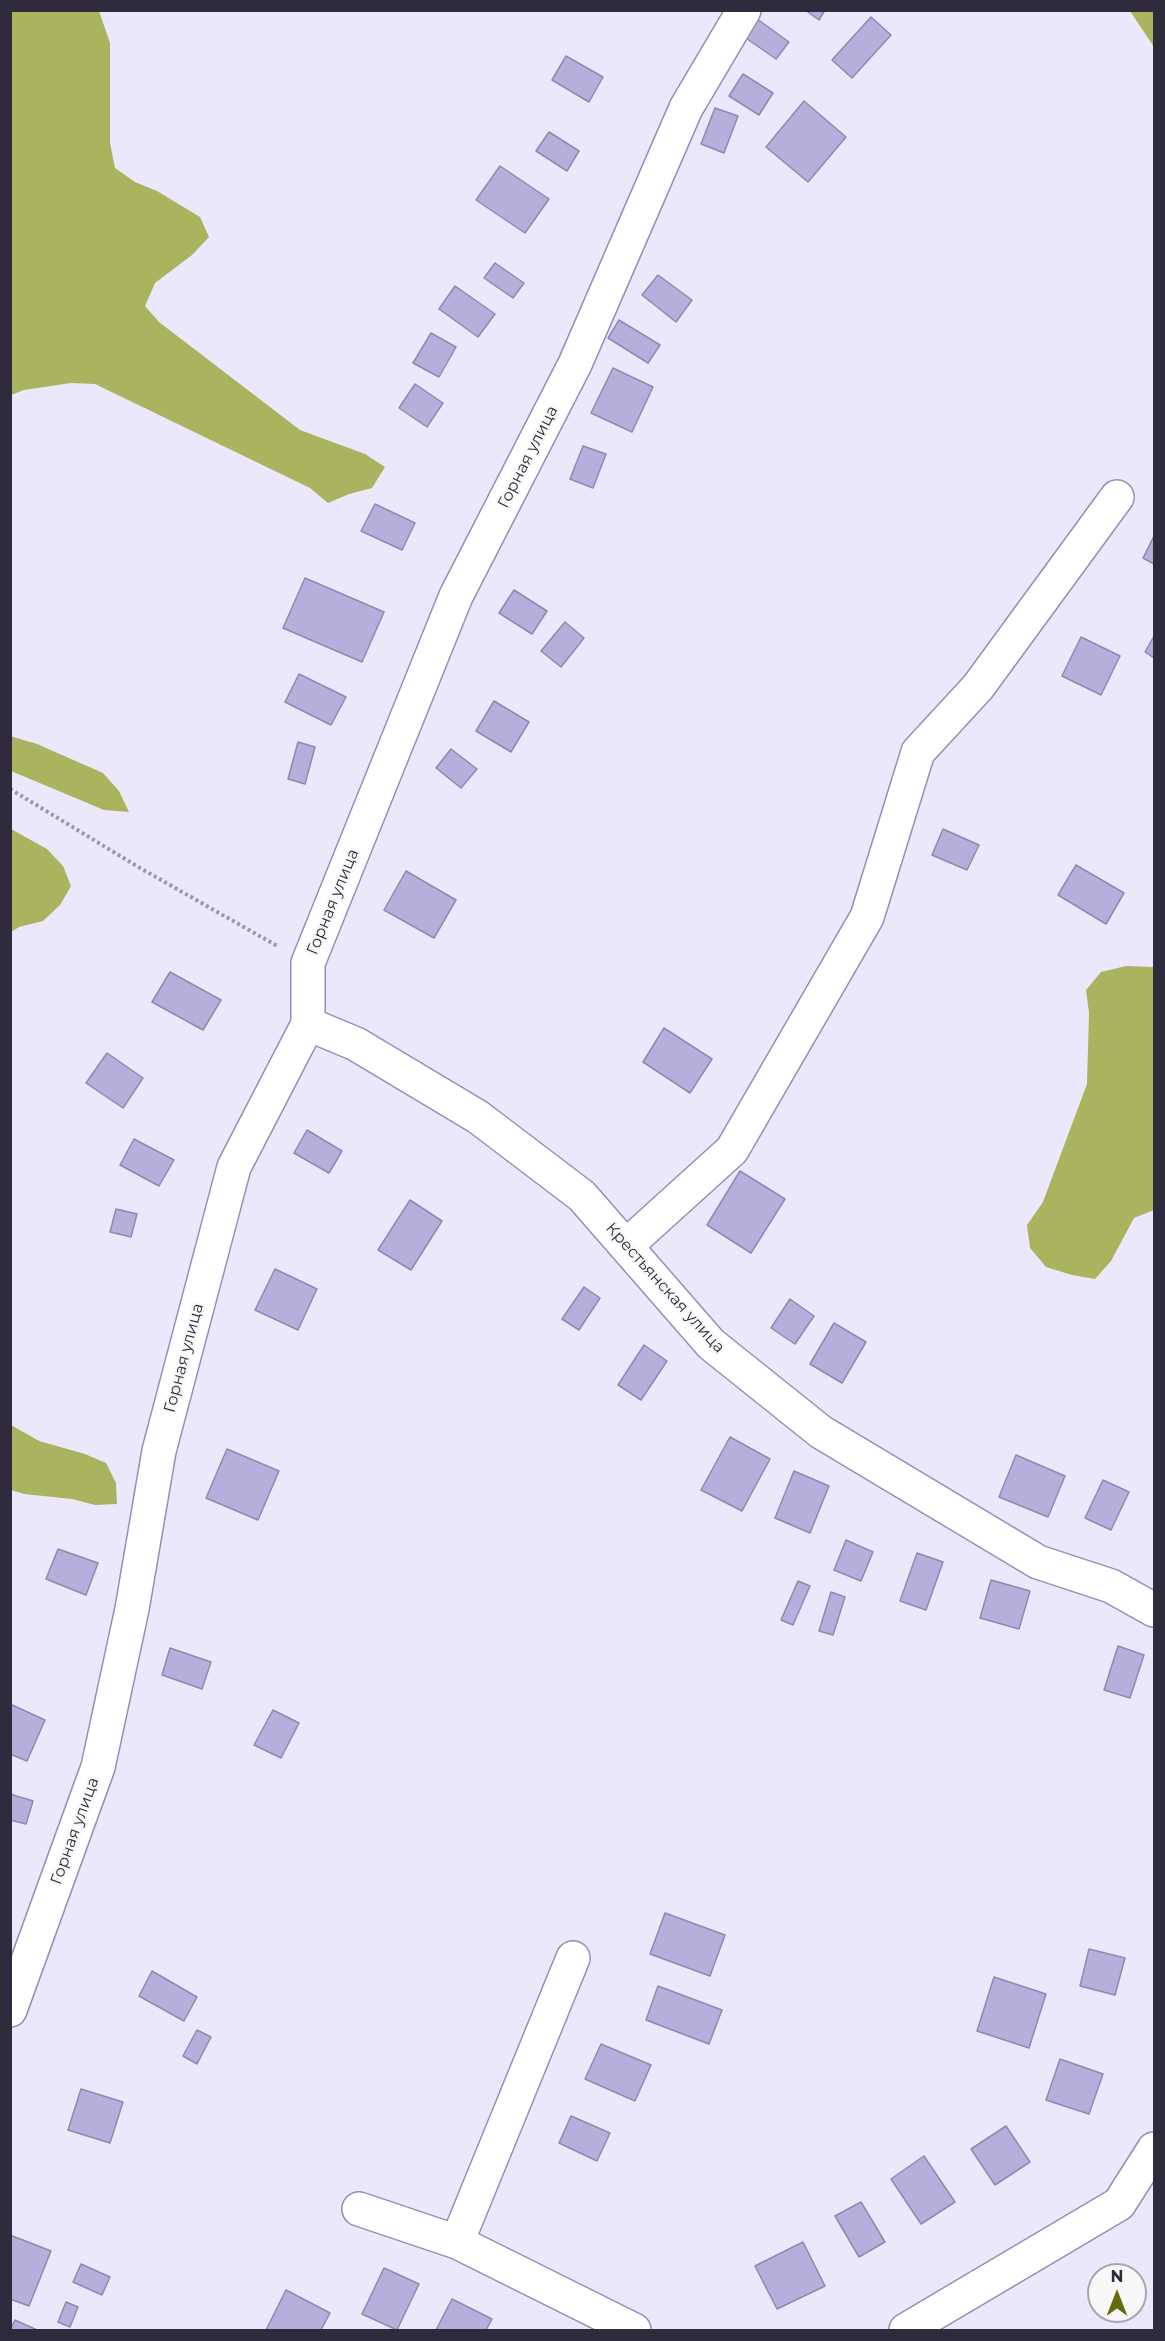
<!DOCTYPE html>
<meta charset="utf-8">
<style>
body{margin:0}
#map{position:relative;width:1165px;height:2341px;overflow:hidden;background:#ebe8fb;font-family:Montserrat,sans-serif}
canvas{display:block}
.frame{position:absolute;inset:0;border:12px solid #2f2b3d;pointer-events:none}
.north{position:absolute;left:1087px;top:2263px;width:60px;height:60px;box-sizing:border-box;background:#f8f8f8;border:2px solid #a8a6ad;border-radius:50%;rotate:0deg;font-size:16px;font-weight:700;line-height:24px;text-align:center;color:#2f2b3d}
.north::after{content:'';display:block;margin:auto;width:21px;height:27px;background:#656c10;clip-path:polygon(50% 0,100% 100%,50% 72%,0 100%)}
</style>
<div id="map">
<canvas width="1165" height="2341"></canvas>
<div class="frame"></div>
<div class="north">N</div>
</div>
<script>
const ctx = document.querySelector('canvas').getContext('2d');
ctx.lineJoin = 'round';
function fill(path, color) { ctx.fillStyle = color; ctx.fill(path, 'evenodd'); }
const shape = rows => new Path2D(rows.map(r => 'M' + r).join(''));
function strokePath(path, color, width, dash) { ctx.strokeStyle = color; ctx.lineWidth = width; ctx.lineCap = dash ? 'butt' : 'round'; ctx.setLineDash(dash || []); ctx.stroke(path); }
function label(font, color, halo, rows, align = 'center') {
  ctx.font = font + ' Montserrat,sans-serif'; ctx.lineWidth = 5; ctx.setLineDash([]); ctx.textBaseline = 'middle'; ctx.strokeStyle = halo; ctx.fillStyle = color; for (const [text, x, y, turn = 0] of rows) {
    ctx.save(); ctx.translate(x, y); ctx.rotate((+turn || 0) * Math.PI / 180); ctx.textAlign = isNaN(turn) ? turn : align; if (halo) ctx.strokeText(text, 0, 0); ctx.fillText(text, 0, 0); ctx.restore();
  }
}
fill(shape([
 [11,10,99,11,110,43,110,143,115,168,135,182,157,191,200,217,209,237,192,255,155,283,145,306,159,322,300,430,365,454,385,467,372,488,349,494,328,503,310,488,95,384,71,383,24,390,11,395],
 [1130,11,1154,11,1154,47],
 [10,736,37,744,103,773,119,791,129,812,104,810,11,771],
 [11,829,47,849,63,866,71,886,60,905,43,921,19,927,11,932],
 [1126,966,1154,967,1154,1210,1134,1218,1111,1261,1095,1279,1072,1275,1046,1267,1030,1248,1027,1225,1043,1202,1087,1084,1089,1013,1086,990,1101,972],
 [11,1425,39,1441,85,1454,106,1463,116,1483,117,1504,95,1505,72,1499,24,1494,11,1490]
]), '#aab35e');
const building = shape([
 [805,10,825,10,819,20,805,10],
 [753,16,789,42,776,59,740,34,753,16],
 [871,17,891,35,852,78,832,60,871,17],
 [566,56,603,77,589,102,552,80,566,56],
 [743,74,773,93,759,115,729,96,743,74],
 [804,101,846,137,808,182,766,147,804,101],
 [715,108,738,116,724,153,701,144,715,108],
 [549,132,579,151,567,171,536,151,549,132],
 [500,166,549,199,525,233,476,200,500,166],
 [495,263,524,283,513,298,484,278,495,263],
 [658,275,692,300,676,322,642,295,658,275],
 [455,286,495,314,478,337,439,309,455,286],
 [619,320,660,345,648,363,608,338,619,320],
 [431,333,456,347,439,377,413,363,431,333],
 [613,368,653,387,632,432,591,413,613,368],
 [415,384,443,403,427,427,399,408,415,384],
 [583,446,606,454,593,488,570,479,583,446],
 [375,504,415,523,402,550,361,531,375,504],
 [1154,536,1154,564,1143,558,1154,536],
 [305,578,384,612,362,662,283,628,305,578],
 [514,590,547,611,532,634,499,613,514,590],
 [565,622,584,638,561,667,541,651,565,622],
 [1154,636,1154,658,1145,652,1154,636],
 [1081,637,1120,656,1101,695,1062,676,1081,637],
 [299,674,346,697,331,725,285,702,299,674],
 [494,701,529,722,511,752,476,731,494,701],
 [298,742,315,747,305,784,288,779,298,742],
 [451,749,477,769,461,788,436,768,451,749],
 [943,829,979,845,967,870,932,855,943,829],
 [1076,865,1124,893,1106,924,1058,895,1076,865],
 [406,871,456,900,434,938,384,910,406,871],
 [170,972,221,1000,203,1030,152,1002,170,972],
 [664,1028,712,1059,690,1093,643,1062,664,1028],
 [107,1053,143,1078,123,1108,86,1083,107,1053],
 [307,1130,342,1151,329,1173,294,1153,307,1130],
 [134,1139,174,1160,159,1186,120,1165,134,1139],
 [740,1171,785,1199,751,1253,707,1225,740,1171],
 [410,1200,442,1221,411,1270,378,1250,410,1200],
 [116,1209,137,1214,131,1237,110,1232,116,1209],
 [275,1269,317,1289,298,1330,255,1310,275,1269],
 [584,1287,600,1298,579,1330,562,1319,584,1287],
 [790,1299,814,1316,795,1344,771,1328,790,1299],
 [834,1323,866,1342,842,1383,810,1364,834,1323],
 [644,1345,667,1361,641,1400,618,1385,644,1345],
 [730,1437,770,1459,742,1511,701,1490,730,1437],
 [227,1449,279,1471,258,1520,206,1498,227,1449],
 [1016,1455,1065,1476,1048,1517,999,1497,1016,1455],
 [794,1471,829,1486,810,1533,775,1518,794,1471],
 [1103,1480,1129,1492,1111,1530,1085,1518,1103,1480],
 [846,1540,873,1552,861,1581,834,1570,846,1540],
 [58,1549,98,1563,86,1595,46,1579,58,1549],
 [917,1553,943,1562,926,1610,900,1601,917,1553],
 [991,1580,1030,1591,1019,1629,980,1618,991,1580],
 [798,1581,810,1586,793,1625,781,1620,798,1581],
 [831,1592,845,1597,833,1635,819,1631,831,1592],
 [1118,1646,1144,1655,1130,1698,1104,1690,1118,1646],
 [170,1648,211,1662,202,1689,162,1675,170,1648],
 [10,1704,45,1720,27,1761,10,1754,10,1704],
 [273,1710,299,1723,281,1758,254,1745,273,1710],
 [10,1794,33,1801,26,1824,10,1820,10,1794],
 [665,1913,725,1935,710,1976,650,1954,665,1913],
 [1089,1949,1125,1958,1115,1995,1080,1986,1089,1949],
 [152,1971,197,1997,184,2021,139,1996,152,1971],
 [994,1977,1046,1994,1029,2048,977,2031,994,1977],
 [658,1986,722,2010,709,2044,646,2020,658,1986],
 [197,2030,211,2037,197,2064,183,2056,197,2030],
 [601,2044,651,2065,635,2101,585,2079,601,2044],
 [1060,2059,1103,2074,1089,2114,1046,2100,1060,2059],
 [81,2089,123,2102,110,2143,68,2130,81,2089],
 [571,2116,610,2133,597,2161,559,2143,571,2116],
 [1006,2126,1030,2162,995,2185,971,2149,1006,2126],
 [924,2156,955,2202,921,2224,891,2179,924,2156],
 [861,2202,885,2242,859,2257,835,2216,861,2202],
 [10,2235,51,2251,29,2306,10,2299,10,2235],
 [803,2242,825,2286,777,2309,755,2266,803,2242],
 [81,2264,110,2277,102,2295,73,2282,81,2264],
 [384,2268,419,2284,397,2330,362,2314,384,2268],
 [286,2290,330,2313,321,2330,266,2330,286,2290],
 [452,2299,492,2319,486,2330,436,2330,452,2299],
 [66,2302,78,2307,70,2327,58,2322,66,2302],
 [15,2320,37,2330,10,2330,15,2320]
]);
fill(building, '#b7aedb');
strokePath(building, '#9087b2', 1.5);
const minor = shape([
 [308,1024,356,1044,478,1117,582,1196,711,1344,821,1432,1038,1562,1111,1586,1154,1610],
 [626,1246,732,1150,867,917,918,752,978,687,1117,497],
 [573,1958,457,2242,634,2330],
 [10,2010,98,1767,132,1609,159,1451,234,1167,308,1024,308,963,456,596,575,364,686,108,744,10],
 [359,2209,457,2242],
 [906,2330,1119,2204,1154,2149]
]);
strokePath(minor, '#968db8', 36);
strokePath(shape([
 [10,789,140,868,279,947]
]), '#9b98aa', 4, [3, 3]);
strokePath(minor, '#fff', 33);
label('16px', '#2f2b3d', '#f8f8f8', [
 ["Горная улица",528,457,-63],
 ["Горная улица",333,902,-68],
 ["Крестьянская улица",665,1288,48],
 ["Горная улица",184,1358,-75],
 ["Горная улица",75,1831,-70]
]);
</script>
